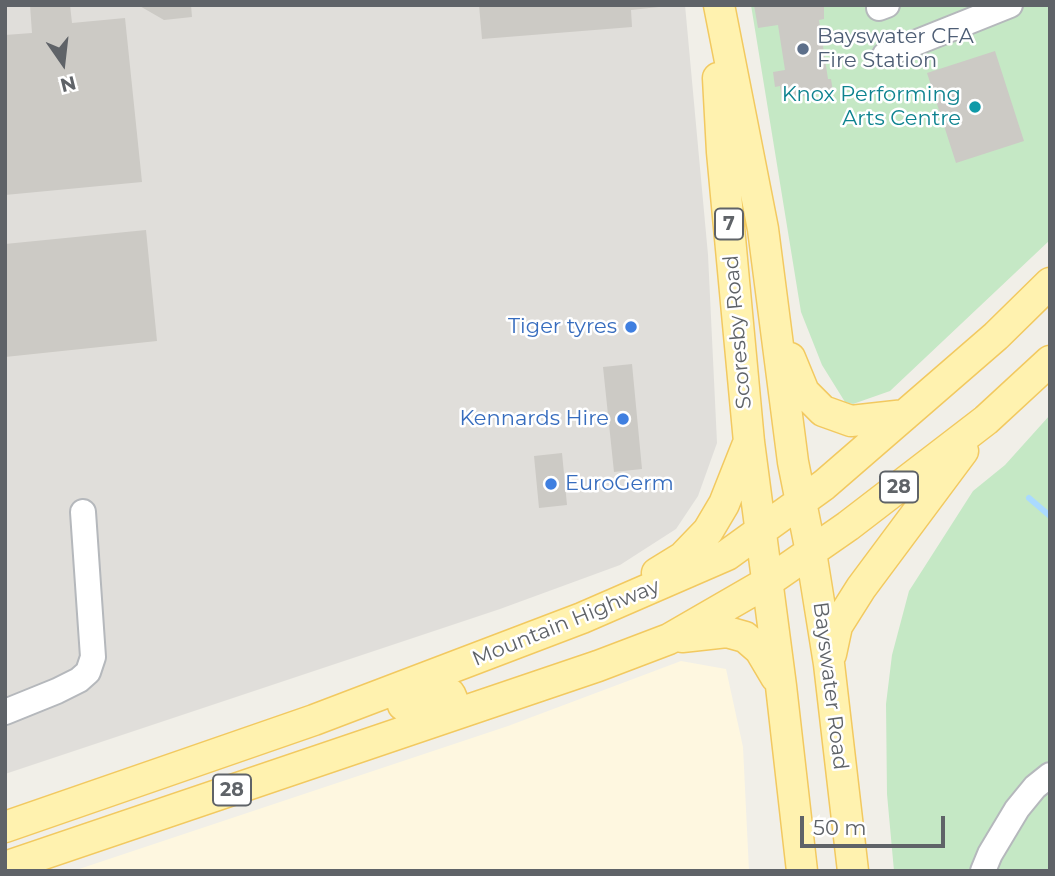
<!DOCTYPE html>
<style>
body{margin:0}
#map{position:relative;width:1055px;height:876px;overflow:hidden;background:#f1efe8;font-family:Montserrat,sans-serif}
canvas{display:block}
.frame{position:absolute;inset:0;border:7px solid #5f6368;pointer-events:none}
.north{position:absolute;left:28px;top:28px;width:70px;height:70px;-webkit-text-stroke:5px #fff;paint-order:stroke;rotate:166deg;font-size:19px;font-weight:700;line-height:28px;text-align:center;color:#5f6368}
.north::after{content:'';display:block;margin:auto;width:24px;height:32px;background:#5f6368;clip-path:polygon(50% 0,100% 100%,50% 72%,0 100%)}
.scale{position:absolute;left:800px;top:816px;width:145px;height:32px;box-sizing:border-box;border:4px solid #5f6368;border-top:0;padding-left:9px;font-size:21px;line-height:24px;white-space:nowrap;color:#5f6368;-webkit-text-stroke:5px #fff;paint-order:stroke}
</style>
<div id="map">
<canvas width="1055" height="876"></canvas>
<div class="frame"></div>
<div class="north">N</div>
<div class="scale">50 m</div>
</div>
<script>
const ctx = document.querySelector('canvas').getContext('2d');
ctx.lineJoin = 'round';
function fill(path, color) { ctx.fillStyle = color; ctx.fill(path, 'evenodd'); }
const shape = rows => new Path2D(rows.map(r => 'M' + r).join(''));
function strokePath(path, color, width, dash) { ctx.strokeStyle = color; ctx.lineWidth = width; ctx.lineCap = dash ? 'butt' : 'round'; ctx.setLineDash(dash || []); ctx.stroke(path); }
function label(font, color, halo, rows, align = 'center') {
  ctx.font = font + ' Montserrat,sans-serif'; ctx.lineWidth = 5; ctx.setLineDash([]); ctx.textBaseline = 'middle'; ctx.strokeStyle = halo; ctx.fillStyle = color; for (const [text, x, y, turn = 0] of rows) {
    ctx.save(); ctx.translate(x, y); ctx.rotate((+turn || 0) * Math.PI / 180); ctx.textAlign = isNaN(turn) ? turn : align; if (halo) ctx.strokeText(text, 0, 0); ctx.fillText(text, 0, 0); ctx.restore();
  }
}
fill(shape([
 [681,661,726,669,743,747,749,871,73,871,508,726]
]), '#fef7e0');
fill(shape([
 [5,5,685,5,708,255,717,443,698,496,676,529,620,565,500,609,5,774]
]), '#e0deda');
fill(shape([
 [751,5,1050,5,1050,240,890,391,853,404,845,402,822,365,801,312],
 [1050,415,1050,871,894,871,887,794,886,704,892,655,909,591,973,491,1005,465]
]), '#c5e8c5');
strokePath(shape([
 [1029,498,1050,516]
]), '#aadaff', 6);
fill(shape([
 [30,5,70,5,72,23,125,18,142,182,5,195,5,35,32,33],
 [138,5,191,5,192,17,164,20],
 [479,5,659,5,659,7,631,10,632,27,482,39],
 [754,5,824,5,824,19,819,20,828,79,831,79,833,92,782,99,780,86,775,87,773,72,785,70,778,25,758,28],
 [995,51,1024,141,956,163,927,73],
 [146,230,157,341,5,357,5,244],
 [632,364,642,469,614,472,603,367],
 [562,453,567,505,539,508,534,456]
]), '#cccac5');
const minor = shape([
 [879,8,887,5],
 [885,55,1010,5],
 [5,712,57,691,79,680,88,672,93,657,83,512],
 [983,871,990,854,1017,809,1035,787,1050,775]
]);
const major = shape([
 [719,5,763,229,793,462,811,552,829,664,853,871],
 [718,78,722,152,749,442,781,686,802,871],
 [790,358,804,392,823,411,851,421,905,415],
 [657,573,683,557,708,531,724,504,747,446],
 [682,637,727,632,745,637,760,650,776,677],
 [831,654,837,626,861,588,963,451],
 [403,705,440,694,450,694,458,713],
 [5,827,314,720,582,618,727,555,824,485,996,336,1050,283],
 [5,867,598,666,669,639,766,583,848,526,986,420,1050,361]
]);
strokePath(minor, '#b5b8bc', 28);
strokePath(major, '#f2c960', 33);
strokePath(minor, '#fff', 24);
strokePath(major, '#fff2af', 30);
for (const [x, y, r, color] of [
 [803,49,7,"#5c6f8a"],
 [975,107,7,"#0f9aa8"],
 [631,327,7,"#3f7fe0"],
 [623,419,7,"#3f7fe0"],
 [551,484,7,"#3f7fe0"]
]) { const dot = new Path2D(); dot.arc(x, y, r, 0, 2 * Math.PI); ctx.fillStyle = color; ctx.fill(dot); strokePath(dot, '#fff', 2.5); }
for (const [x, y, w] of [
 [729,224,28],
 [899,487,38],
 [232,790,38]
]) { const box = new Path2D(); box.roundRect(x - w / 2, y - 15.5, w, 31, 5); ctx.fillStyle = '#fff'; ctx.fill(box); strokePath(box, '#5f6368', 2); }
label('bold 19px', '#5f6368', null, [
 ["7",729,224],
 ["28",899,487],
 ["28",232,790]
]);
label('21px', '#4e5e75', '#fff', [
 ["Bayswater CFA",817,37],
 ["Fire Station",817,61]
], 'left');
label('21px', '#0d838f', '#fff', [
 ["Knox Performing",961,95],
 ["Arts Centre",961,119]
], 'right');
label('21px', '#366cbe', '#fff', [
 ["Tiger tyres",617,327],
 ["Kennards Hire",609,419],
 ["EuroGerm",565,484,"left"]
], 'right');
label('21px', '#5f6368', '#fff', [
 ["Scoresby Road",738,332,-95],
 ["Mountain Highway",566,623,-22],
 ["Bayswater Road",830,686,83]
]);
</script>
